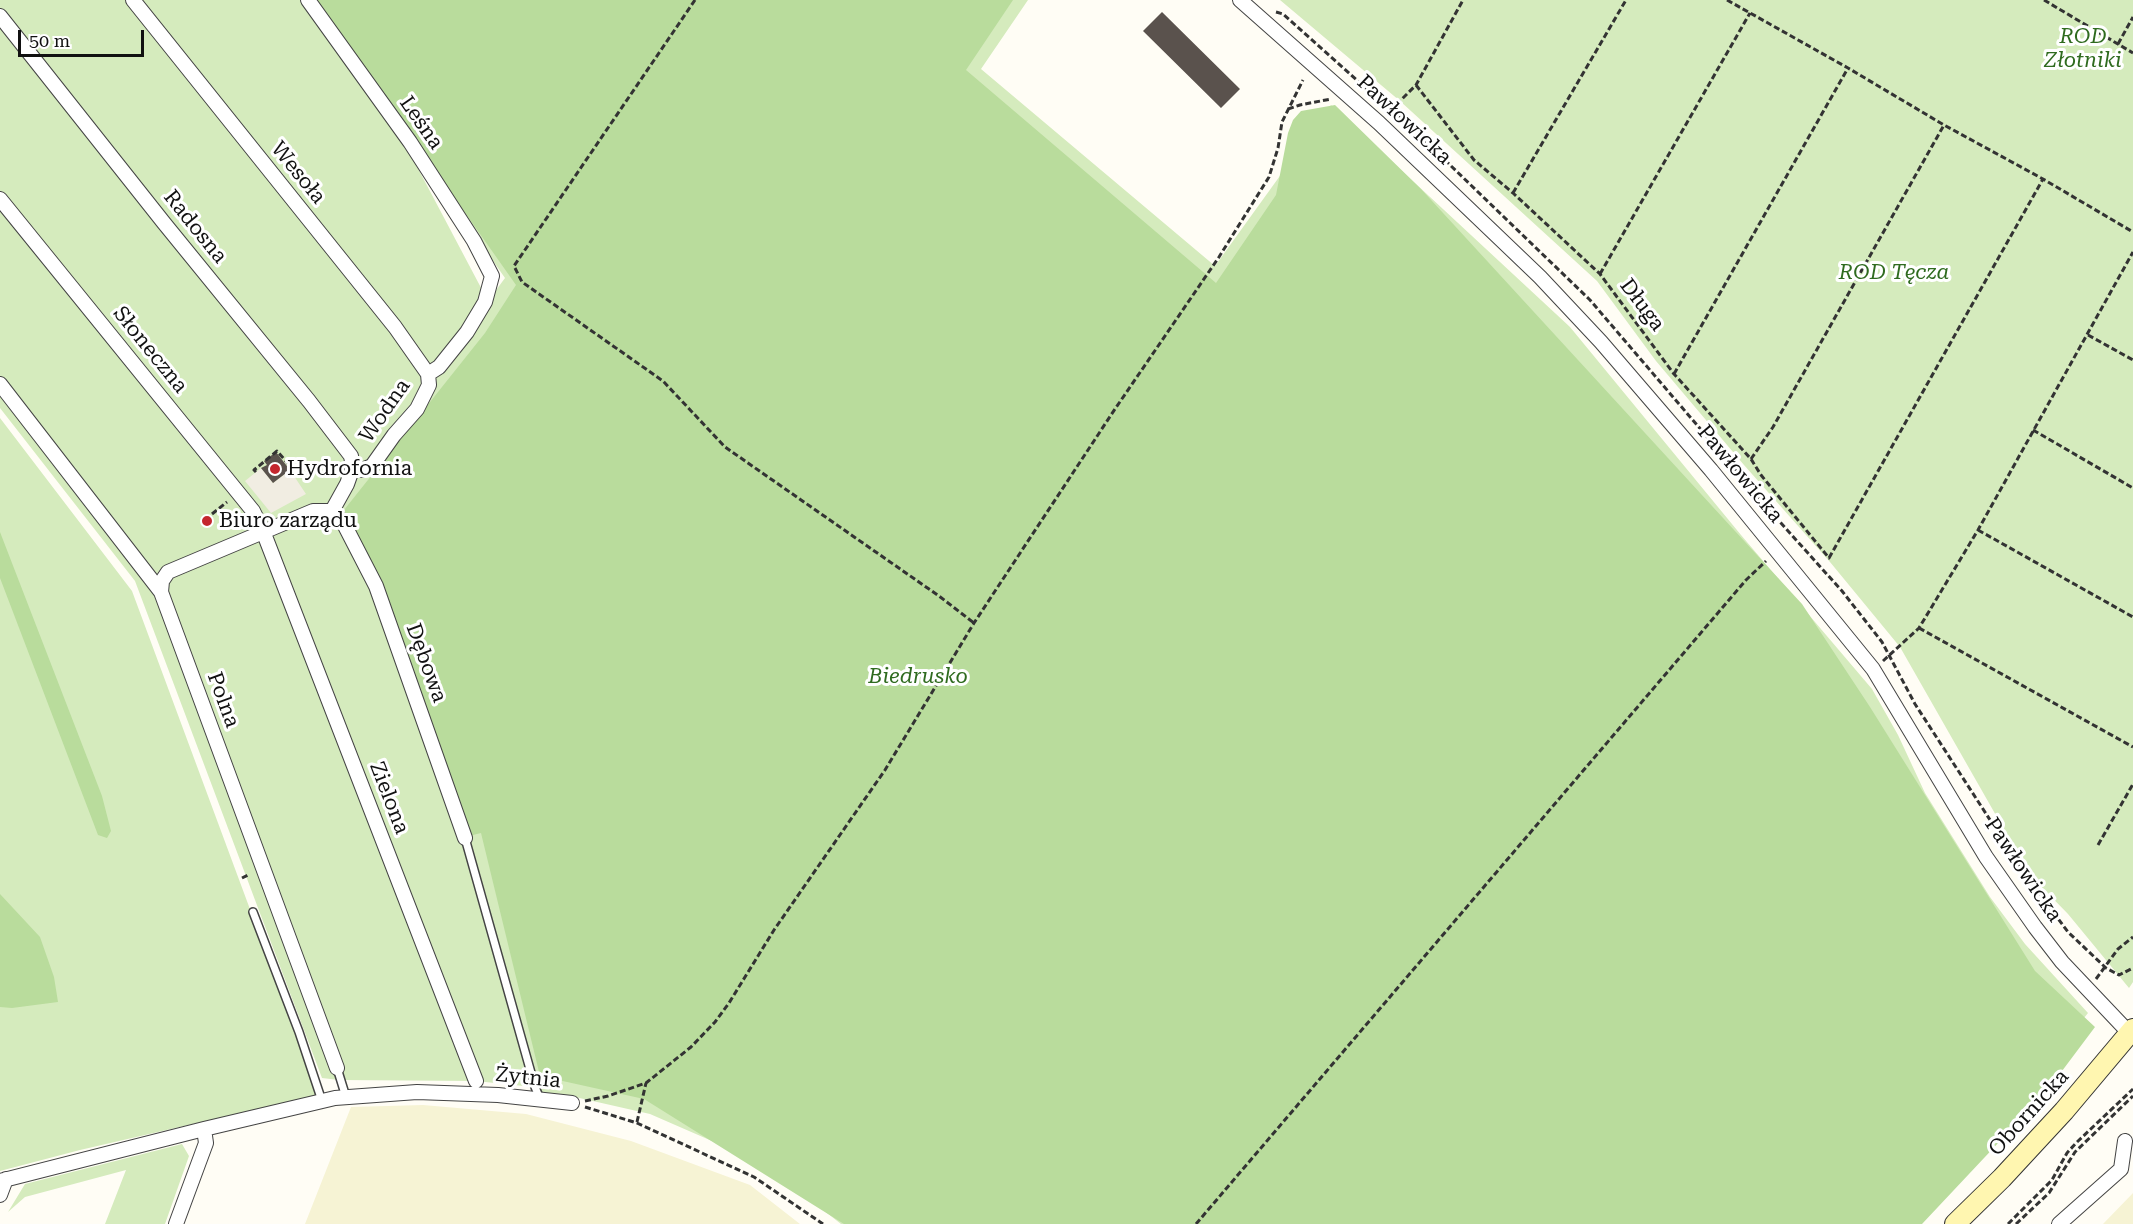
<!DOCTYPE html>
<meta charset="utf-8">
<style>
body{margin:0}
#map{position:relative;width:2133px;height:1224px;overflow:hidden;background:#fffdf5;font-family:"Roboto Serif",serif}
canvas{display:block}
.scale{position:absolute;left:18px;top:30px;width:126px;height:27px;box-sizing:border-box;border:3px solid #111;border-top:0;padding-left:8px;font-size:18px;line-height:21px;white-space:nowrap;color:#111;-webkit-text-stroke:4px #fff;paint-order:stroke}
</style>
<div id="map">
<canvas width="2133" height="1224"></canvas>
<div class="scale">50 m</div>
</div>
<script>
const ctx = document.querySelector('canvas').getContext('2d');
ctx.lineJoin = 'round';
function fill(path, color) { ctx.fillStyle = color; ctx.fill(path, 'evenodd'); }
const shape = rows => new Path2D(rows.map(r => 'M' + r).join(''));
function strokePath(path, color, width, dash) { ctx.strokeStyle = color; ctx.lineWidth = width; ctx.lineCap = dash ? 'butt' : 'round'; ctx.setLineDash(dash || []); ctx.stroke(path); }
function label(font, color, halo, rows, align = 'center') {
  ctx.font = font + ' "Roboto Serif",serif'; ctx.lineWidth = 6; ctx.setLineDash([]); ctx.textBaseline = 'middle'; ctx.strokeStyle = halo; ctx.fillStyle = color; for (const [text, x, y, turn = 0] of rows) {
    ctx.save(); ctx.translate(x, y); ctx.rotate((+turn || 0) * Math.PI / 180); ctx.textAlign = isNaN(turn) ? turn : align; if (halo) ctx.strokeText(text, 0, 0); ctx.fillText(text, 0, 0); ctx.restore();
  }
}
fill(shape([
 [423,1105,526,1114,631,1141,750,1185,800,1224,305,1224,351,1107],
 [2133,1193,2133,1224,2103,1224]
]), '#f6f3d4');
fill(shape([
 [0,0,1028,0,981,69,1215,266,1331,105,1570,327,1741,535,1872,689,1898,735,1925,793,1990,897,2025,944,2088,1013,1958,1174,1910,1224,841,1224,808,1198,728,1148,650,1114,562,1094,535,1093,533,1087,476,1081,339,1080,322,1078,135,581,0,408],
 [386,108,505,278,488,301],
 [1280,0,2133,0,2133,982,2129,988,2068,914,2030,875,1900,647,1830,562,1744,465,1656,361,1597,281,1400,101],
 [0,418,132,591,320,1098,288,1102,80,1150,0,1171],
 [182,1144,189,1156,165,1224,105,1224,126,1170,25,1197,8,1212,25,1184]
]), '#d5ebbd');
fill(shape([
 [315,0,1013,0,966,70,1216,283,1276,195,1288,133,1293,120,1301,111,1335,105,1421,189,1802,604,1870,707,2035,971,2095,1027,2047,1091,1922,1224,844,1224,644,1099,540,1076,481,833,469,836,367,556,344,510,485,333,516,285],
 [0,532,102,796,111,831,107,838,98,835,0,578],
 [0,894,40,937,54,977,58,1002,12,1008,0,1007]
]), '#b9dc9c');
fill(shape([
 [261,468,273,483,290,470,306,494,271,513,245,481]
]), '#f1ede2');
fill(shape([
 [1162,12,1240,89,1221,108,1143,31],
 [276,452,290,470,273,483,261,468,267,465,264,461]
]), '#5a524d');
const lane = shape([
 [465,838,535,1087,540,1099],
 [253,912,299,1032,322,1101],
 [337,1068,346,1097]
]);
const street = shape([
 [133,0,395,327,428,374,429,385,417,409,394,435,372,466,362,470,353,467],
 [308,0,410,142,474,241,492,276,485,302,467,332,439,367,428,374],
 [1240,0,1379,123,1540,277,1601,342,1711,470,1873,669,1986,857,2035,927,2062,962,2133,1037],
 [0,16,164,223,309,401,351,456,353,467],
 [0,199,253,511,263,531,476,1081],
 [0,384,161,592,337,1068],
 [332,511,343,522,376,586,465,838],
 [332,511,347,484,353,467],
 [161,592,162,581,168,572,313,511,332,511],
 [0,1181,204,1129,335,1098,417,1092,498,1095,572,1103],
 [0,1195,6,1179],
 [176,1224,206,1143,204,1129],
 [2059,1224,2121,1169,2125,1141]
]);
const secondary = shape([
 [1955,1224,2002,1178,2064,1111,2133,1029]
]);
strokePath(lane, '#444', 10);
strokePath(street, '#444', 16);
strokePath(secondary, '#333', 22);
strokePath(shape([
 [695,0,514,266,522,282,663,381,725,447,939,596,974,623],
 [1727,0,1848,68,1944,125,2043,179,2133,232],
 [2044,0,2133,53],
 [1276,12,1283,14,1370,92,1392,109,1590,300,1780,522,1842,591,1882,642,1915,704,2027,877,2068,932,2106,968,2119,975,2133,968],
 [2118,44,2133,17],
 [1416,85,1474,160,1513,193,1600,274,1674,374,1751,459,1761,475,1829,558,2043,179],
 [1288,109,1300,105,1331,99],
 [1390,111,1416,85,1463,0],
 [1513,193,1626,0],
 [1600,274,1750,13],
 [2088,335,2133,360],
 [1674,374,1848,68],
 [2033,430,2133,488],
 [1751,459,1773,427,1944,125],
 [256,472,254,470,277,451,293,469,292,472],
 [212,514,227,502],
 [1978,530,2133,617],
 [1919,628,2133,747],
 [1883,661,1919,628,1978,530,2133,252],
 [2098,845,2133,784],
 [242,878,250,874],
 [2096,979,2118,949,2133,937],
 [585,1101,608,1096,646,1083,691,1047,715,1022,729,1003,774,930,885,770,974,623,1115,409,1219,257,1269,177,1278,148,1282,122,1303,80],
 [585,1107,637,1123,754,1177,823,1224],
 [637,1122,646,1083],
 [1196,1224,1746,580,1766,561],
 [2008,1224,2052,1180,2067,1153,2076,1143,2133,1089],
 [2016,1224,2049,1193,2075,1152,2133,1096]
]), '#333', 3, [6, 3]);
strokePath(lane, '#fff', 7);
strokePath(street, '#fff', 14);
strokePath(secondary, '#fff6b0', 20);
for (const [x, y, r, color] of [
 [275,469,6,"#c4262e"],
 [207,521,6,"#c4262e"]
]) { const dot = new Path2D(); dot.arc(x, y, r, 0, 2 * Math.PI); ctx.fillStyle = color; ctx.fill(dot); strokePath(dot, '#fff', 2); }
label('italic 21px', '#2f6b1f', '#fff', [
 ["ROD",2083,37],
 ["Złotniki",2083,61],
 ["ROD Tęcza",1894,273],
 ["Biedrusko",918,677]
]);
label('21px', '#111', '#fff', [
 ["Pawłowicka",1404,120,43],
 ["Leśna",421,123,55],
 ["Wesoła",298,173,51],
 ["Radosna",195,227,51],
 ["Długa",1642,305,53],
 ["Słoneczna",150,350,51],
 ["Wodna",385,411,-55],
 ["Pawłowicka",1740,474,50],
 ["Dębowa",426,663,70],
 ["Polna",223,700,70],
 ["Zielona",389,798,69],
 ["Pawłowicka",2023,870,56],
 ["Żytnia",528,1078,6],
 ["Obornicka",2029,1113,-48]
]);
label('21px', '#111', '#fff', [
 ["Hydrofornia",287,469],
 ["Biuro zarządu",219,521]
], 'left');
</script>
